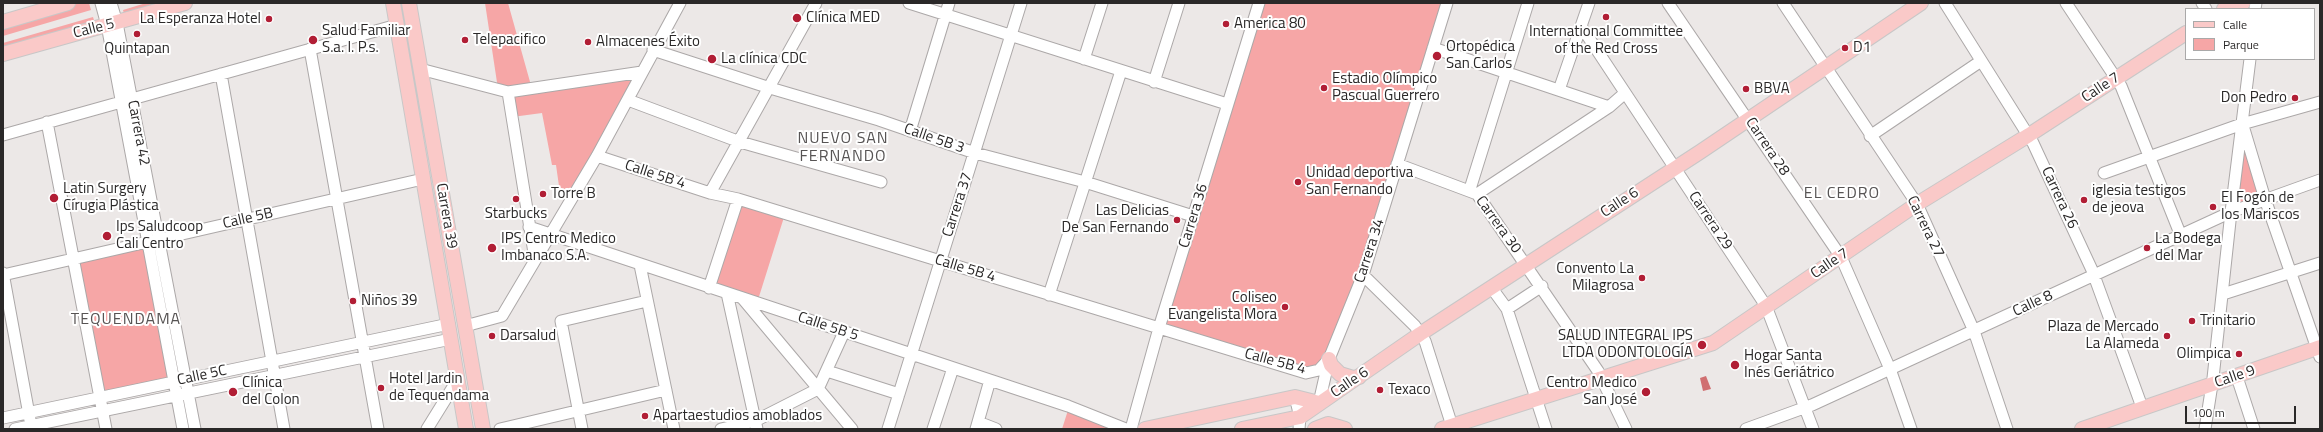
<!DOCTYPE html>
<meta charset="utf-8">
<style>
body{margin:0}
#map{position:relative;width:2323px;height:432px;overflow:hidden;background:#ece8e7;font-family:"Titillium Web",sans-serif}
canvas{display:block}
.frame{position:absolute;inset:0;border:4px solid #2a2828;pointer-events:none}
.legend{position:absolute;left:2185px;top:8px;width:130px;height:52px;box-sizing:border-box;background:#fff;border:1px solid #aaa9a9;margin:0;padding:5px 7px;list-style:none;font-size:12px;color:#2a2828}
.legend li{display:flex;align-items:center;gap:8px;height:20px}
.legend b{width:20px;border:1px solid #aaa9a9}
.scale{position:absolute;left:2185px;top:406px;width:111px;height:18px;box-sizing:border-box;border:2px solid #2a2828;border-top:0;padding-left:5px;font-size:12px;line-height:14px;white-space:nowrap;color:#2a2828;-webkit-text-stroke:3px #fff;paint-order:stroke}
</style>
<div id="map">
<canvas width="2323" height="432"></canvas>
<div class="frame"></div>
<ul class="legend">
<li><b style="height:5px;background:#fac9c8"></b>Calle</li>
<li><b style="height:11px;background:#f6a6a6"></b>Parque</li>
</ul>
<div class="scale">100 m</div>
</div>
<script>
const ctx = document.querySelector('canvas').getContext('2d');
ctx.lineJoin = 'round';
function fill(path, color) { ctx.fillStyle = color; ctx.fill(path, 'evenodd'); }
const shape = rows => new Path2D(rows.map(r => 'M' + r).join(''));
function strokePath(path, color, width, dash) { ctx.strokeStyle = color; ctx.lineWidth = width; ctx.lineCap = dash ? 'butt' : 'round'; ctx.setLineDash(dash || []); ctx.stroke(path); }
function label(font, color, halo, rows, align = 'center') {
  ctx.font = font + ' "Titillium Web",sans-serif'; ctx.lineWidth = 4; ctx.setLineDash([]); ctx.textBaseline = 'middle'; ctx.strokeStyle = halo; ctx.fillStyle = color; for (const [text, x, y, turn = 0] of rows) {
    ctx.save(); ctx.translate(x, y); ctx.rotate((+turn || 0) * Math.PI / 180); ctx.textAlign = isNaN(turn) ? turn : align; if (halo) ctx.strokeText(text, 0, 0); ctx.fillText(text, 0, 0); ctx.restore();
  }
}
fill(shape([
 [68,3,89,3,91,10,3,36,3,22],
 [146,3,185,3,126,21,123,10],
 [485,3,508,3,532,89,637,72,571,200,559,186,556,165,552,165,542,113,512,117,508,92,498,89],
 [1259,3,1447,3,1363,275,1329,359,1314,372,1159,328],
 [93,17,96,27,3,54,3,43],
 [2242,124,2265,199,2232,205],
 [738,199,785,214,757,303,709,288],
 [148,242,174,382,100,397,73,259],
 [1069,407,1117,429,1062,429]
]), '#f6a6a6');
fill(shape([
 [1706,376,1711,389,1703,391,1700,378]
]), '#d06f71');
const minor = shape([
 [101,3,107,25,183,429],
 [111,3,117,23,195,429],
 [909,3,1227,104],
 [1668,3,1841,257,1890,369,1911,429],
 [1783,3,1917,204,1974,331,2007,429],
 [1945,3,2033,143,2092,270,2142,407],
 [2066,3,2121,86,2181,236],
 [2202,3,2206,9],
 [2255,9,2256,3],
 [1581,26,1766,306,1813,429],
 [1433,48,1609,107],
 [310,49,378,429],
 [653,50,770,88,879,120,975,153,1085,182,1193,216],
 [1084,59,1102,3],
 [420,69,508,92,642,72],
 [221,74,284,429],
 [1154,82,1179,3],
 [1559,90,1589,3],
 [508,92,535,259],
 [628,100,740,142,881,182],
 [47,122,106,429],
 [2244,129,2265,199,2320,357],
 [910,131,949,3],
 [3,135,397,25],
 [1870,136,1981,61],
 [597,156,710,193,738,199,1306,373,1319,370,1329,359],
 [1397,164,1477,194,1598,371,1626,429],
 [2104,173,2242,124,2320,102],
 [1470,189,1528,3],
 [710,193,816,3],
 [1477,194,1609,107,1625,93],
 [529,227,1068,406,1126,429],
 [640,265,674,429],
 [3,273,30,420],
 [3,275,423,179],
 [1363,275,1415,326,1425,341,1453,429],
 [1491,287,1507,309,1546,429],
 [709,288,738,199],
 [727,293,757,429],
 [2223,294,2320,263],
 [1049,295,1121,71],
 [743,299,852,429],
 [1507,309,1542,286],
 [465,326,502,316,597,156,680,3],
 [827,371,899,394],
 [2237,377,2254,429],
 [1295,397,1300,417,1299,429],
 [1319,403,1329,359,1363,275,1447,3],
 [3,418,449,324],
 [978,422,996,429],
 [15,429,451,339],
 [427,429,458,379],
 [500,429,666,390],
 [582,429,561,321,647,301],
 [721,429,755,421,818,389,844,332],
 [888,429,1021,3],
 [933,429,953,368],
 [976,429,990,380],
 [1131,429,1159,328,1259,3],
 [1746,429,1812,405,2231,212,2320,180],
 [2205,429,2213,378,2231,212,2250,59]
]);
const major = shape([
 [393,3,466,429],
 [409,3,483,429],
 [2224,9,2243,3],
 [3,22,68,3],
 [3,54,185,3],
 [1329,359,1331,365,1340,374,1353,378,1359,377],
 [1145,429,1295,397,1319,403],
 [1242,429,1300,417,1420,334,1700,152,1921,3],
 [1315,429,1328,424,1345,429],
 [1442,429,1713,343,1917,204,2029,135,2186,33],
 [2082,429,2320,347]
]);
strokePath(minor, '#aca8a8', 13);
strokePath(major, '#c8c7c7', 16);
strokePath(minor, '#fff', 11);
strokePath(major, '#fac9c8', 14);
for (const [x, y, r, color] of [
 [1606,17,4,"#b11e35"],
 [797,18,5,"#b11e35"],
 [269,19,4,"#b11e35"],
 [1226,24,4,"#b11e35"],
 [137,34,4,"#b11e35"],
 [313,40,5,"#b11e35"],
 [465,40,4,"#b11e35"],
 [588,42,4,"#b11e35"],
 [1845,48,4,"#b11e35"],
 [1437,56,5,"#b11e35"],
 [712,59,5,"#b11e35"],
 [1324,88,4,"#b11e35"],
 [1746,89,4,"#b11e35"],
 [2295,98,4,"#b11e35"],
 [1298,182,4,"#b11e35"],
 [543,194,4,"#b11e35"],
 [54,198,5,"#b11e35"],
 [516,199,4,"#b11e35"],
 [2084,200,4,"#b11e35"],
 [2213,207,4,"#b11e35"],
 [1177,220,4,"#b11e35"],
 [107,236,5,"#b11e35"],
 [492,248,5,"#b11e35"],
 [2147,248,4,"#b11e35"],
 [1642,278,4,"#b11e35"],
 [353,301,4,"#b11e35"],
 [1285,307,4,"#b11e35"],
 [2192,321,4,"#b11e35"],
 [492,336,4,"#b11e35"],
 [2167,336,4,"#b11e35"],
 [1702,345,5,"#b11e35"],
 [2239,354,4,"#b11e35"],
 [1735,365,5,"#b11e35"],
 [381,388,4,"#b11e35"],
 [1380,390,4,"#b11e35"],
 [233,392,5,"#b11e35"],
 [1646,392,5,"#b11e35"],
 [645,416,4,"#b11e35"]
]) { const dot = new Path2D(); dot.arc(x, y, r, 0, 2 * Math.PI); ctx.fillStyle = color; ctx.fill(dot); strokePath(dot, '#fff', 1.5); }
label('15px', '#2a2828', '#fff', [
 ["Clínica MED",806,18],
 ["La Esperanza Hotel",261,19,"right"],
 ["America 80",1234,24],
 ["Salud Familiar",322,31],
 ["S.a. I. P.s.",322,48],
 ["International Committee",1606,32,"center"],
 ["of the Red Cross",1606,49,"center"],
 ["Telepacifico",473,40],
 ["Almacenes Éxito",596,42],
 ["Ortopédica",1446,47],
 ["San Carlos",1446,64],
 ["D1",1853,48],
 ["Quintapan",137,49,"center"],
 ["La clínica CDC",721,59],
 ["Estadio Olímpico",1332,79],
 ["Pascual Guerrero",1332,96],
 ["BBVA",1754,89],
 ["Don Pedro",2287,98,"right"],
 ["Unidad deportiva",1306,173],
 ["San Fernando",1306,190],
 ["Latin Surgery",63,189],
 ["Círugia Plástica",63,206],
 ["iglesia testigos",2092,191],
 ["de jeova",2092,208],
 ["Torre B",551,194],
 ["El Fogón de",2221,198],
 ["los Mariscos",2221,215],
 ["Las Delicias",1169,211,"right"],
 ["De San Fernando",1169,228,"right"],
 ["Starbucks",516,214,"center"],
 ["Ips Saludcoop",116,227],
 ["Cali Centro",116,244],
 ["IPS Centro Medico",501,239],
 ["Imbanaco S.A.",501,256],
 ["La Bodega",2155,239],
 ["del Mar",2155,256],
 ["Convento La",1634,269,"right"],
 ["Milagrosa",1634,286,"right"],
 ["Coliseo",1277,298,"right"],
 ["Evangelista Mora",1277,315,"right"],
 ["Niños 39",361,301],
 ["Trinitario",2200,321],
 ["Plaza de Mercado",2159,327,"right"],
 ["La Alameda",2159,344,"right"],
 ["Darsalud",500,336],
 ["SALUD INTEGRAL IPS",1693,336,"right"],
 ["LTDA ODONTOLOGÍA",1693,353,"right"],
 ["Olimpica",2231,354,"right"],
 ["Hogar Santa",1744,356],
 ["Inés Geriátrico",1744,373],
 ["Hotel Jardin",389,379],
 ["de Tequendama",389,396],
 ["Clínica",242,383],
 ["del Colon",242,400],
 ["Centro Medico",1637,383,"right"],
 ["San José",1637,400,"right"],
 ["Texaco",1388,390],
 ["Apartaestudios amoblados",653,416]
], 'left');
label('15px', '#2a2828', '#fff', [
 ["Calle 5",94,29,-14],
 ["Calle 7",2101,88,-33],
 ["Carrera 42",138,133,79],
 ["Calle 5B 3",934,139,19],
 ["Carrera 28",1767,147,56],
 ["Calle 5B 4",655,175,18],
 ["Carrera 26",2059,198,65],
 ["Calle 6",1620,203,-33],
 ["Carrera 37",958,205,-72],
 ["Carrera 39",446,216,80],
 ["Carrera 36",1194,216,-73],
 ["Calle 5B",248,219,-13],
 ["Carrera 29",1710,221,56],
 ["Carrera 30",1498,225,54],
 ["Carrera 27",1925,227,64],
 ["Carrera 34",1370,251,-72],
 ["Calle 7",1830,264,-34],
 ["Calle 5B 4",965,269,17],
 ["Calle 8",2033,304,-25],
 ["Calle 5B 5",828,327,18],
 ["Calle 5B 4",1275,362,15],
 ["Calle 5C",202,376,-12],
 ["Calle 9",2235,377,-19],
 ["Calle 6",1350,383,-34]
]);
ctx.letterSpacing = '1px';
label('16px', '#575454', '#fff', [
 ["NUEVO SAN",843,139],
 ["FERNANDO",843,157],
 ["EL CEDRO",1842,194],
 ["TEQUENDAMA",126,320]
]);
ctx.letterSpacing = '0px';
</script>
